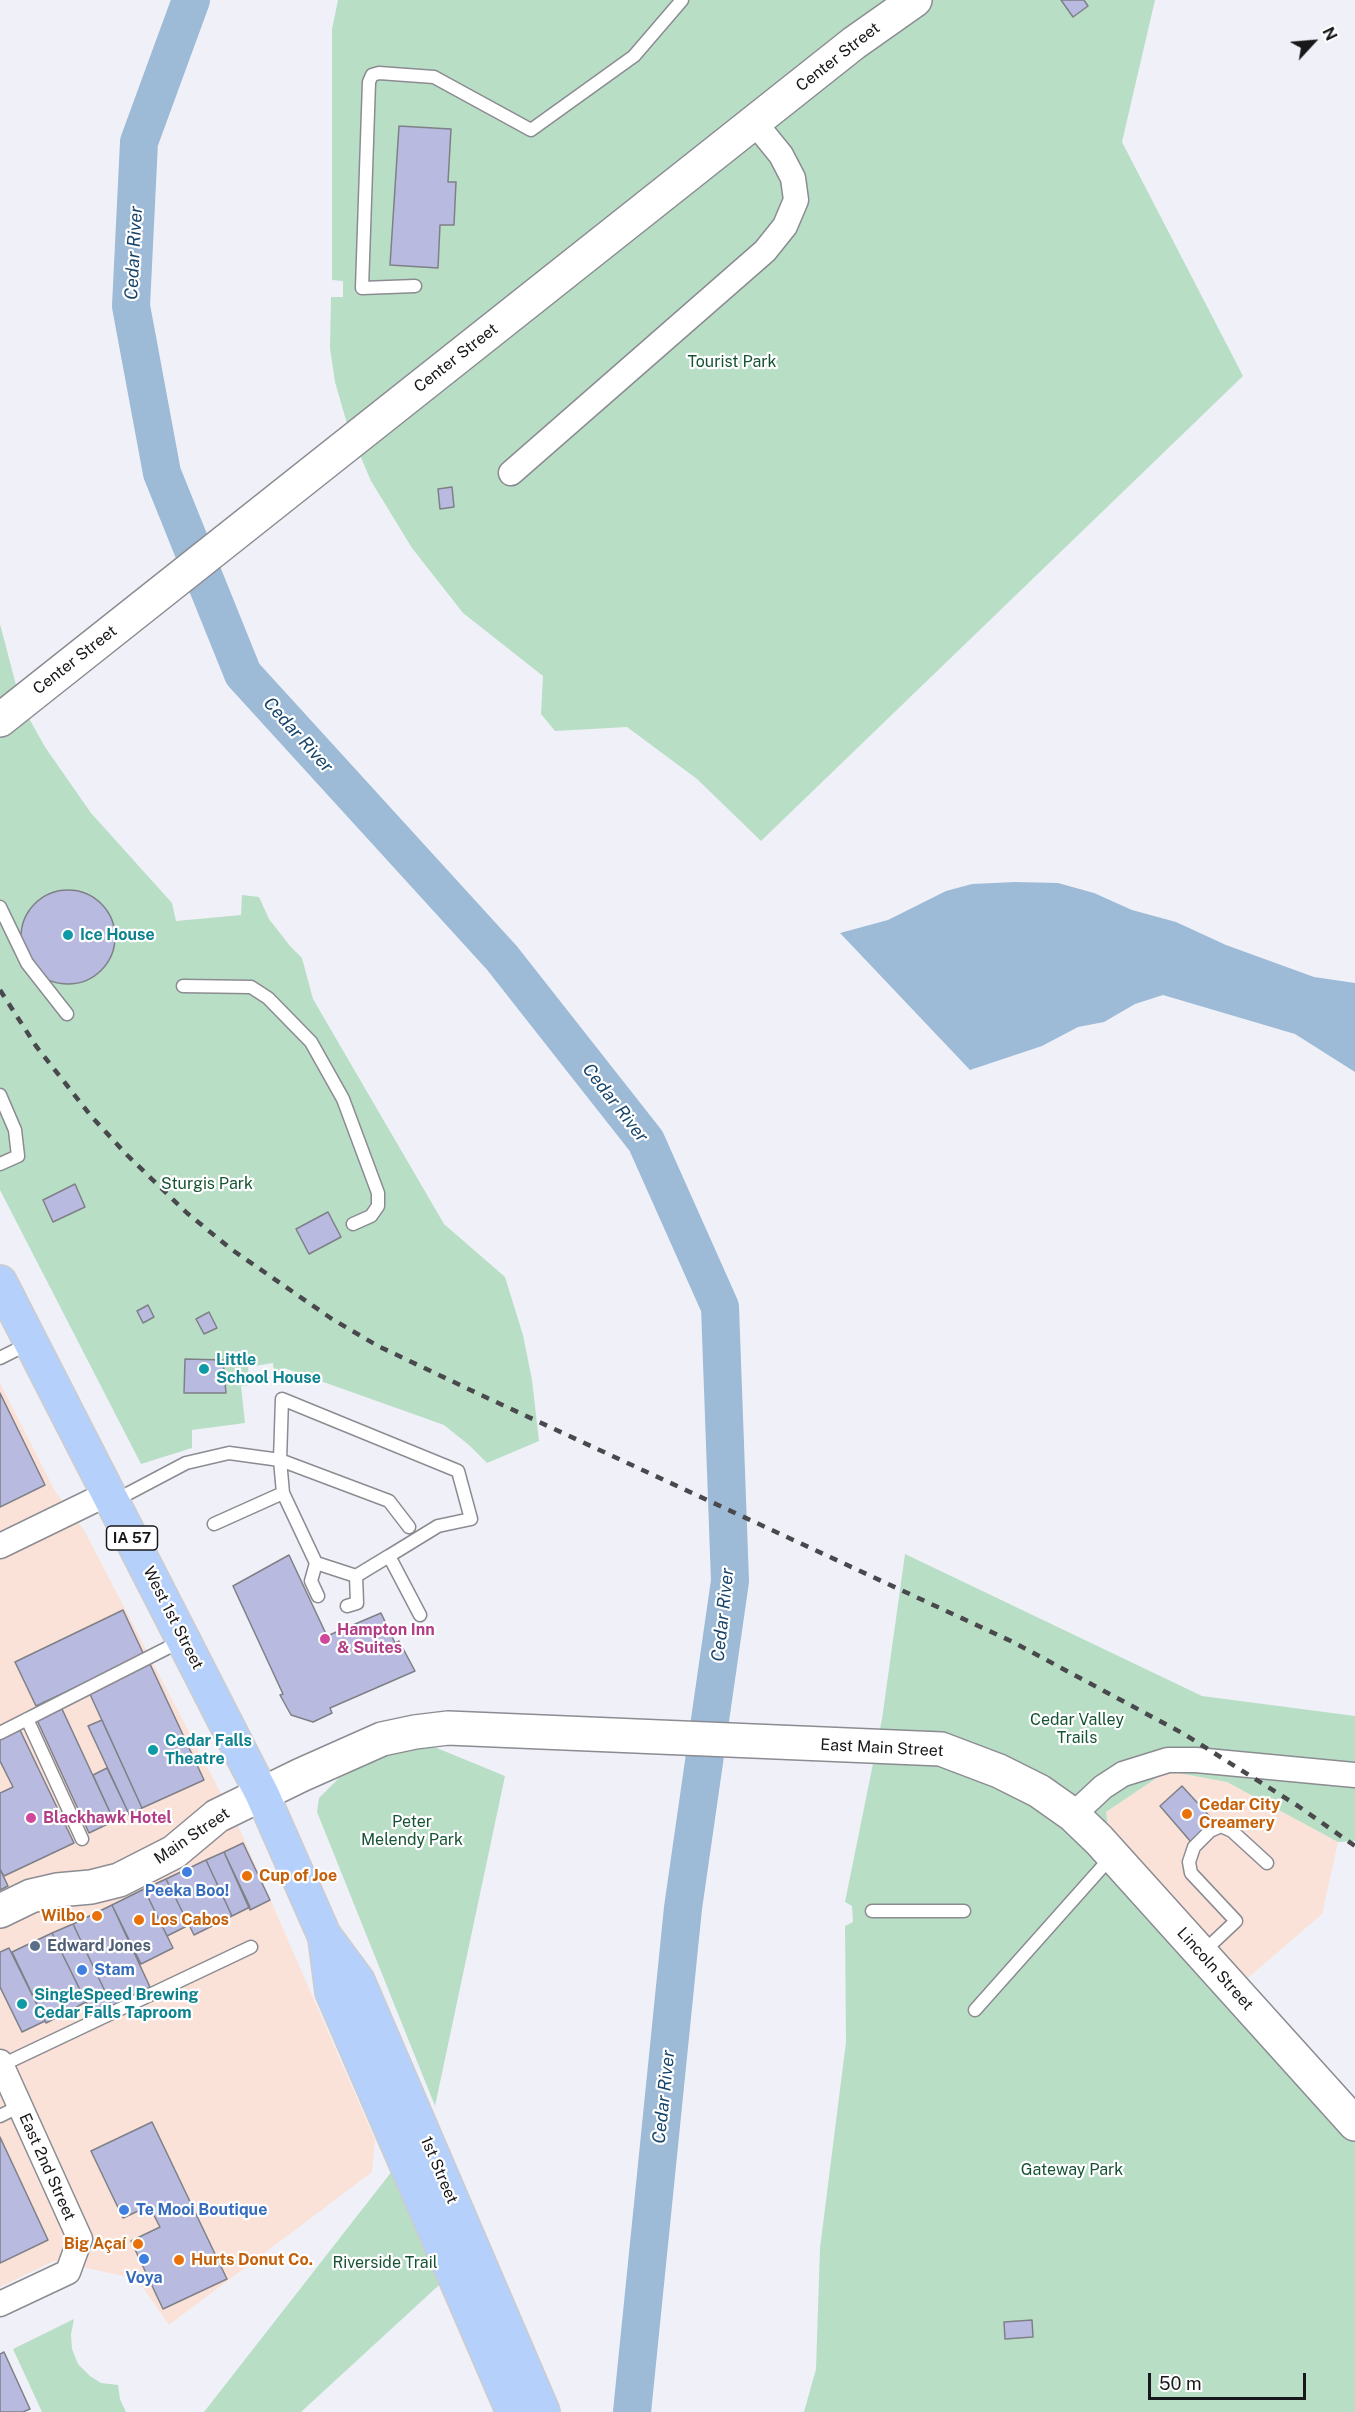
<!DOCTYPE html>
<meta charset="utf-8">
<style>
body{margin:0}
#map{position:relative;width:1355px;height:2412px;overflow:hidden;background:#f0f1f8;font-family:"Public Sans",sans-serif}
canvas{display:block}
.north{position:absolute;left:1283px;top:12px;width:60px;height:60px;-webkit-text-stroke:4px #fff;paint-order:stroke;rotate:64deg;font-size:16px;font-weight:700;line-height:24px;text-align:center;color:#18181b}
.north::after{content:'';display:block;margin:auto;width:21px;height:27px;background:#18181b;clip-path:polygon(50% 0,100% 100%,50% 72%,0 100%)}
.scale{position:absolute;left:1148px;top:2373px;width:158px;height:27px;box-sizing:border-box;border:3px solid #18181b;border-top:0;padding-left:8px;font-size:18px;line-height:21px;white-space:nowrap;color:#18181b;-webkit-text-stroke:4px #fff;paint-order:stroke}
</style>
<div id="map">
<canvas width="1355" height="2412"></canvas>
<div class="north">N</div>
<div class="scale">50 m</div>
</div>
<script>
const ctx = document.querySelector('canvas').getContext('2d');
ctx.lineJoin = 'round';
function fill(path, color) { ctx.fillStyle = color; ctx.fill(path, 'evenodd'); }
const shape = rows => new Path2D(rows.map(r => 'M' + r).join(''));
function strokePath(path, color, width, dash) { ctx.strokeStyle = color; ctx.lineWidth = width; ctx.lineCap = dash ? 'butt' : 'round'; ctx.setLineDash(dash || []); ctx.stroke(path); }
function label(font, color, halo, rows, align = 'center') {
  ctx.font = font + ' "Public Sans",sans-serif'; ctx.lineWidth = 4.5; ctx.setLineDash([]); ctx.textBaseline = 'middle'; ctx.strokeStyle = halo; ctx.fillStyle = color; for (const [text, x, y, turn = 0] of rows) {
    ctx.save(); ctx.translate(x, y); ctx.rotate((+turn || 0) * Math.PI / 180); ctx.textAlign = isNaN(turn) ? turn : align; if (halo) ctx.strokeText(text, 0, 0); ctx.fillText(text, 0, 0); ctx.restore();
  }
}
fill(shape([
 [0,1383,55,1491,84,1530,241,1832,375,2140,372,2172,169,2325,137,2279,54,2261,0,2287],
 [1167,1771,1227,1782,1338,1842,1322,1914,1234,1990,1112,1855,1106,1812]
]), '#fae2d8');
fill(shape([
 [338,0,1155,0,1122,142,1243,376,761,841,697,779,627,727,555,731,541,714,543,676,463,613,412,548,371,481,348,427,335,382,330,348,331,297,343,297,343,281,332,280,332,29],
 [0,624,21,704,45,747,91,813,172,903,176,921,241,915,242,895,259,897,269,919,290,946,302,958,313,999,444,1224,505,1277,523,1335,532,1380,539,1441,487,1463,470,1446,444,1425,284,1368,278,1382,275,1381,273,1363,248,1367,250,1385,241,1386,245,1423,192,1430,192,1448,141,1464,0,1190],
 [905,1554,1202,1696,1355,1716,1355,1841,1338,1842,1227,1782,1167,1771,1106,1812,1112,1855,1355,2124,1355,2412,804,2412,816,2369,820,2248,846,2042,845,1926,853,1922,852,1906,845,1902,882,1719],
 [432,1746,505,1776,435,2106,317,1812,319,1798,339,1778,389,1752],
 [396,2166,450,2275,301,2412,204,2412],
 [74,2319,71,2334,72,2349,78,2364,90,2376,101,2383,118,2385,120,2399,126,2412,42,2412,13,2349]
]), '#b9dec6');
fill(shape([
 [1015,882,1058,883,1094,893,1132,910,1176,922,1226,945,1314,977,1355,983,1355,1072,1295,1034,1163,995,1135,1004,1104,1022,1078,1027,1042,1046,970,1070,840,933,888,920,946,891,972,884]
]), '#9dbad7');
strokePath(shape([
 [191,0,139,142,131,306,162,473,243,674,502,958,646,1141,720,1307,730,1581,683,1908,632,2412]
]), '#9dbad7', 38);
const building = shape([
 [1061,0,1084,0,1088,6,1073,17,1061,0],
 [399,126,451,129,448,182,456,182,454,225,440,225,438,268,390,265,399,126],
 [452,487,454,507,440,509,438,489,452,487],
 '21 937a47 47 0 1 1 94 0a47 47 0 1 1-94 0Z',
 [75,1184,85,1207,53,1222,43,1200,75,1184],
 [328,1212,341,1237,309,1254,296,1229,328,1212],
 [148,1305,154,1317,143,1323,137,1311,148,1305],
 [209,1312,217,1328,204,1334,196,1319,209,1312],
 [185,1359,223,1360,226,1393,184,1393,185,1359],
 [0,1393,45,1485,0,1507,0,1393],
 [289,1555,327,1636,381,1613,395,1643,399,1641,415,1671,330,1708,332,1713,313,1722,291,1715,280,1695,283,1694,233,1586,289,1555],
 [123,1610,144,1655,36,1706,15,1662,123,1610],
 [150,1664,204,1780,142,1808,89,1692,150,1664],
 [62,1709,114,1821,89,1833,37,1720,62,1709],
 [102,1720,142,1808,129,1814,88,1726,102,1720],
 [19,1728,74,1843,4,1876,0,1869,0,1793,13,1787,0,1761,0,1737,19,1728],
 [107,1768,129,1814,114,1821,93,1775,107,1768],
 [1182,1786,1214,1821,1191,1842,1160,1806,1182,1786],
 [243,1843,270,1900,250,1910,224,1852,243,1843],
 [224,1852,250,1907,232,1916,206,1860,224,1852],
 [206,1860,232,1916,194,1935,166,1879,206,1860],
 [0,1869,8,1886,0,1890,0,1869],
 [166,1879,189,1925,167,1936,144,1889,166,1879],
 [144,1889,173,1948,141,1964,112,1905,144,1889],
 [112,1905,150,1987,112,2006,73,1924,112,1905],
 [73,1924,112,2006,93,2016,52,1933,73,1924],
 [52,1933,86,2002,46,2023,12,1952,52,1933],
 [9,1948,45,2021,22,2032,0,1987,0,1952,9,1948],
 [152,2122,227,2279,163,2309,131,2241,160,2227,149,2206,123,2218,91,2151,152,2122],
 [0,2137,48,2240,0,2263,0,2137],
 [1032,2320,1033,2337,1005,2339,1004,2322,1032,2320],
 [4,2352,30,2409,23,2412,0,2412,0,2354,4,2352]
]);
fill(building, '#b8badf');
strokePath(building, '#7f8087', 1.5);
const service = shape([
 [415,286,362,288,369,82,372,75,379,73,434,77,531,130,634,56,682,0],
 [0,907,27,963,67,1014],
 [183,986,251,987,268,998,311,1042,343,1099,378,1193,378,1206,371,1216,353,1224],
 [0,1095,15,1130,18,1156,0,1164],
 [0,1358,30,1343],
 [283,1493,316,1563,356,1576,389,1556,420,1615],
 [114,1501,186,1463,229,1453,280,1460,389,1501,409,1527],
 [214,1524,283,1493,280,1460,282,1399,458,1471,471,1519,438,1526,389,1556],
 [316,1563,311,1581,318,1596],
 [347,1606,357,1603,356,1576],
 [27,1719,82,1839],
 [0,1733,183,1640],
 [872,1911,964,1911],
 [1202,1953,1236,1921,1191,1873,1189,1862,1194,1847,1210,1831,1221,1826,1232,1831,1267,1863],
 [975,2010,1112,1856],
 [2,2065,251,1947],
 [0,2116,20,2106]
]);
const minor = shape([
 [511,473,765,251,785,226,796,200,793,178,781,155,755,123],
 [0,1546,109,1493],
 [1073,1815,1103,1787,1123,1774,1168,1760,1196,1760,1355,1775],
 [0,2062,80,2239,68,2272,0,2304]
]);
const secondary = shape([
 [0,720,854,43,915,0],
 [0,1911,31,1896,57,1890,91,1887,119,1880,174,1852,217,1816,301,1775,382,1739,415,1732,448,1728,941,1749,999,1771,1039,1791,1073,1815,1099,1840,1355,2124]
]);
const primary = shape([
 [0,1282,262,1794,324,1935,358,1981,543,2412],
 [325,1938,332,1992,513,2412]
]);
strokePath(service, '#8b8b92', 15);
strokePath(minor, '#8b8b92', 27);
strokePath(secondary, '#8b8b92', 36);
strokePath(primary, '#cccccd', 36);
strokePath(service, '#fff', 12);
strokePath(minor, '#fff', 24);
strokePath(secondary, '#fff', 33);
strokePath(primary, '#b6d0fc', 33);
strokePath(shape([
 [0,990,36,1046,91,1116,127,1155,187,1213,231,1249,332,1319,378,1346,481,1395,1013,1642,1184,1734,1298,1806,1355,1846]
]), '#49494d', 4.5, [8, 8]);
for (const [x, y, r, color] of [
 [68,935,6,"#0f9aa8"],
 [204,1369,6,"#0f9aa8"],
 [325,1639,6,"#d1479c"],
 [153,1750,6,"#0f9aa8"],
 [1187,1814,6,"#e8710a"],
 [31,1818,6,"#d1479c"],
 [187,1872,6,"#3f7fe0"],
 [247,1876,6,"#e8710a"],
 [97,1916,6,"#e8710a"],
 [139,1920,6,"#e8710a"],
 [35,1946,6,"#5c6f8a"],
 [82,1970,6,"#3f7fe0"],
 [22,2004,6,"#0f9aa8"],
 [124,2210,6,"#3f7fe0"],
 [138,2244,6,"#e8710a"],
 [144,2259,6,"#3f7fe0"],
 [179,2260,6,"#e8710a"]
]) { const dot = new Path2D(); dot.arc(x, y, r, 0, 2 * Math.PI); ctx.fillStyle = color; ctx.fill(dot); strokePath(dot, '#fff', 2); }
for (const [x, y, w] of [
 [132,1538,51]
]) { const box = new Path2D(); box.roundRect(x - w / 2, y - 12, w, 24, 4.5); ctx.fillStyle = '#fff'; ctx.fill(box); strokePath(box, '#18181b', 1.5); }
label('bold 15px', '#18181b', null, [
 ["IA 57",132,1538]
]);
label('16px', '#18181b', '#fff', [
 ["Center Street",838,57,-38],
 ["Center Street",456,358,-38],
 ["Center Street",75,660,-38],
 ["West 1st Street",173,1618,63],
 ["East Main Street",882,1748,3],
 ["Main Street",192,1836,-34],
 ["Lincoln Street",1215,1969,48],
 ["East 2nd Street",47,2167,66],
 ["1st Street",439,2170,67]
]);
label('16px', '#165334', '#fff', [
 ["Tourist Park",732,362],
 ["Sturgis Park",207,1184],
 ["Cedar Valley",1077,1720],
 ["Trails",1077,1738],
 ["Peter",412,1822],
 ["Melendy Park",412,1840],
 ["Gateway Park",1072,2170],
 ["Riverside Trail",385,2263]
]);
label('bold 16px', '#0d838f', '#fff', [
 ["Ice House",80,935],
 ["Little",216,1360],
 ["School House",216,1378],
 ["Cedar Falls",165,1741],
 ["Theatre",165,1759],
 ["SingleSpeed Brewing",34,1995],
 ["Cedar Falls Taproom",34,2013]
], 'left');
label('bold 16px', '#b23c85', '#fff', [
 ["Hampton Inn",337,1630],
 ["& Suites",337,1648],
 ["Blackhawk Hotel",43,1818]
], 'left');
label('bold 16px', '#c56008', '#fff', [
 ["Cedar City",1199,1805],
 ["Creamery",1199,1823],
 ["Cup of Joe",259,1876],
 ["Wilbo",85,1916,"right"],
 ["Los Cabos",151,1920],
 ["Big Açaí",126,2244,"right"],
 ["Hurts Donut Co.",191,2260]
], 'left');
label('bold 16px', '#366cbe', '#fff', [
 ["Peeka Boo!",187,1891],
 ["Stam",94,1970,"left"],
 ["Te Mooi Boutique",136,2210,"left"],
 ["Voya",144,2278]
]);
label('bold 16px', '#4e5e75', '#fff', [
 ["Edward Jones",47,1946]
], 'left');
label('italic 18px', '#18456c', '#fff', [
 ["Cedar River",134,253,-87],
 ["Cedar River",298,735,48],
 ["Cedar River",615,1103,52],
 ["Cedar River",723,1615,-84],
 ["Cedar River",664,2097,-84]
]);
</script>
